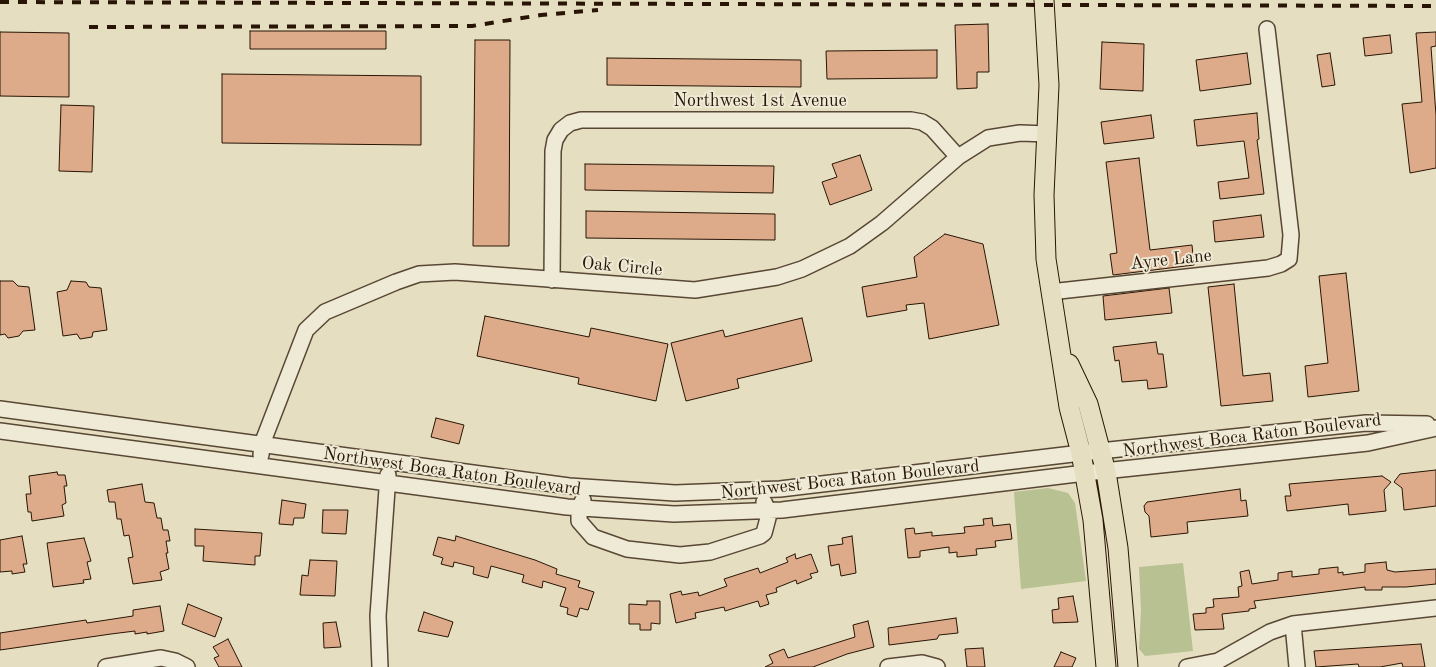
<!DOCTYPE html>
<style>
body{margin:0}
canvas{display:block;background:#e6dec0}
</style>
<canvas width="1436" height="667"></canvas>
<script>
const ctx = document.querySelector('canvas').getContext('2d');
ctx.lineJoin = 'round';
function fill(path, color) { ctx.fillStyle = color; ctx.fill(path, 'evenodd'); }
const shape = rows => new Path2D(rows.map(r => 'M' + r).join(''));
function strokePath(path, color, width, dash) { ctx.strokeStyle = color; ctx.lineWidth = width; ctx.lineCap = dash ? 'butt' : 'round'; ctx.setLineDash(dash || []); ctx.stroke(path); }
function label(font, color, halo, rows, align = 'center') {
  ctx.font = font + ' "Old Standard TT",serif'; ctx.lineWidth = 4; ctx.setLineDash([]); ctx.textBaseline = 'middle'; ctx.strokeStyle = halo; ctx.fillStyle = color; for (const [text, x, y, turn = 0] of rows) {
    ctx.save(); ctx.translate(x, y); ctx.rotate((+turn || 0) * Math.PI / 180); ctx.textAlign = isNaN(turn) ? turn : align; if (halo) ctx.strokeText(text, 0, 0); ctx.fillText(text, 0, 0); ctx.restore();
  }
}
fill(shape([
 [1048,488,1068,493,1075,503,1086,581,1021,589,1014,492],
 [1183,563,1193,651,1145,656,1139,649,1141,610,1139,567]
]), '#b7c191');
const building = shape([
 [988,24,989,72,977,72,977,88,957,89,955,25,988,24],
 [250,31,386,31,386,49,250,49,250,31],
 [0,32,69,33,69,97,0,96,0,32],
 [1436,32,1436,46,1431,47,1436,115,1436,168,1410,173,1402,104,1422,102,1416,33,1436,32],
 [1390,35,1392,53,1365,56,1363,38,1390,35],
 [475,40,510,40,509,246,473,246,475,40],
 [1102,42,1144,44,1143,91,1100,89,1102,42],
 [937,50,937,78,827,79,826,51,937,50],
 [1247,53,1251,84,1200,91,1196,60,1247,53],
 [1330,53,1335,85,1322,87,1317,55,1330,53],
 [607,58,801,60,801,87,607,85,607,58],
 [222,74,421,76,421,145,222,143,222,74],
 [61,105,94,106,92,172,59,171,61,105],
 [1257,113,1259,139,1257,140,1264,194,1220,199,1218,182,1249,178,1244,141,1197,146,1194,120,1257,113],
 [1151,115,1154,138,1104,144,1101,122,1151,115],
 [860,155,872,190,830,205,822,182,837,177,832,164,860,155],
 [1139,158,1150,250,1192,245,1194,265,1113,275,1110,254,1117,253,1106,162,1139,158],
 [585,164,774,166,773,193,585,190,585,164],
 [586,211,775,214,775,240,586,238,586,211],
 [1261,215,1264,237,1215,242,1213,221,1261,215],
 [945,234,983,244,999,325,929,339,924,303,906,305,907,310,867,317,862,287,917,277,914,257,945,234],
 [1346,273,1359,391,1308,397,1305,366,1328,363,1319,276,1346,273],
 [0,281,13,281,18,286,29,287,35,330,23,331,19,336,8,338,5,334,0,335,0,281],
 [71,281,86,282,89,287,101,288,107,330,93,332,92,337,80,339,77,334,63,336,57,292,67,290,71,281],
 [1234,284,1243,376,1270,373,1273,401,1221,406,1208,287,1234,284],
 [1169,288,1172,313,1105,320,1103,296,1169,288],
 [485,316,589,337,591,328,668,344,656,401,578,384,579,378,477,356,485,316],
 [802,318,812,361,737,379,739,388,686,401,671,343,723,330,725,337,802,318],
 [1156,342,1158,354,1163,354,1167,387,1148,389,1147,380,1122,382,1119,360,1115,361,1113,347,1156,342],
 [436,418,464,425,459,444,431,437,436,418],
 [1436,470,1436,506,1404,510,1402,488,1394,482,1400,474,1436,470],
 [57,472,58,475,65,475,67,486,64,486,66,503,62,505,64,516,32,521,31,512,28,512,26,494,31,494,29,476,57,472],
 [1382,476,1391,482,1384,490,1386,511,1349,515,1348,504,1287,511,1285,496,1291,496,1289,484,1382,476],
 [142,484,145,502,154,503,157,518,161,518,163,530,168,530,170,541,166,541,168,553,166,553,169,569,160,572,162,580,133,584,128,558,133,557,129,535,124,536,121,519,117,519,115,502,109,502,107,490,142,484],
 [1240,489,1241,501,1246,500,1248,516,1187,522,1188,533,1151,537,1149,516,1145,512,1144,506,1147,502,1240,489],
 [282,500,306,504,304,518,294,518,293,525,279,524,282,500],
 [323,510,348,510,346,534,322,533,323,510],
 [992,518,993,526,1010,524,1012,539,995,541,996,547,976,549,977,555,957,557,957,552,949,553,949,547,920,551,920,557,908,558,905,529,914,528,915,534,932,532,932,536,965,533,964,527,984,525,983,519,992,518],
 [195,529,262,533,260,556,255,556,255,565,203,561,204,546,195,546,195,529],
 [22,536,27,564,23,564,25,572,12,574,12,571,0,572,0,540,22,536],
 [456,536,535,560,557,569,556,574,580,581,578,587,594,592,588,610,580,608,577,617,567,614,568,608,560,606,566,588,543,581,542,588,522,582,524,575,491,566,488,578,473,574,474,567,454,562,453,567,441,564,443,558,433,555,438,537,455,541,456,536],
 [852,536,856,573,841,576,839,564,831,566,828,546,843,544,842,538,852,536],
 [84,538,91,561,87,562,91,579,83,580,84,583,53,587,47,543,84,538],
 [795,554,796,559,811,554,818,572,810,574,812,578,797,584,796,580,776,588,777,592,766,595,769,604,760,607,758,601,725,611,724,607,695,613,696,618,676,623,670,594,681,591,682,595,698,592,699,596,727,586,724,579,758,568,760,573,788,562,786,558,795,554],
 [310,560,337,561,335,596,300,595,302,575,308,576,310,560],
 [1386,562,1387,570,1395,572,1436,569,1436,584,1406,587,1382,587,1382,590,1365,590,1365,587,1254,601,1256,608,1249,609,1249,611,1222,614,1224,629,1195,630,1193,614,1206,613,1206,608,1214,607,1213,599,1239,597,1238,587,1242,586,1240,572,1249,570,1252,584,1278,580,1278,573,1292,571,1292,577,1319,574,1319,569,1338,567,1338,573,1343,572,1343,575,1365,572,1365,564,1386,562],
 [1073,596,1078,622,1053,623,1052,610,1059,609,1058,598,1073,596],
 [647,601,660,601,660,624,651,623,651,630,640,630,640,624,629,624,629,604,647,605,647,601],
 [188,604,222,618,215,637,182,624,188,604],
 [160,606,164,631,147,634,147,632,135,634,135,631,111,634,0,650,0,633,86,620,87,623,133,616,133,610,160,606],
 [424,612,453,622,448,637,418,631,424,612],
 [956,618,958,633,939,635,937,639,889,645,888,628,956,618],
 [868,621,874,647,847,654,813,667,765,667,773,663,769,655,784,649,788,658,855,637,853,625,868,621],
 [336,622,341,647,324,648,323,623,336,622],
 [228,639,242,667,219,667,214,658,219,656,213,647,228,639],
 [1421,644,1425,667,1403,667,1402,663,1380,667,1359,667,1358,664,1316,667,1314,651,1421,644],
 [983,648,985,667,967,667,965,649,983,648],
 [1061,652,1076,658,1072,667,1054,667,1061,652]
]);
fill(building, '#ddab8a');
strokePath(building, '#281505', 1);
const minor = shape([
 [552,280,553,151,555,140,561,130,570,123,581,120,911,120,922,122,932,128,958,157],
 [1050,292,1268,268,1281,264,1289,259,1291,235,1267,29],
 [0,409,569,486,675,493,780,489,1081,453,1366,423,1427,424],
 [0,431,567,507,674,514,782,510,1085,473,1368,443,1436,428],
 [261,455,262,444,306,330,325,312,396,282,419,274,455,272,695,290,777,277,802,269,850,246,882,223,958,157,988,138,1020,133,1048,134],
 [583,500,579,508,579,521,593,537,627,549,680,555,710,552,760,536,764,533,768,518,768,511,764,502],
 [1293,624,1297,667],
 [106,667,161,658,175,661,187,667],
 [380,667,378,616,388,475],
 [888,667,922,663,937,667],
 [1187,667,1218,661,1270,632,1293,624,1436,608]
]);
const major = shape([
 [1044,0,1049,85,1044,195,1046,259,1069,407,1081,453,1093,520,1106,667],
 [1069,364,1088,404,1106,472,1118,548,1128,667]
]);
strokePath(minor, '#584734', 18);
strokePath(major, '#281505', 21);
strokePath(minor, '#efead6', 15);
strokePath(major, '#e6dec0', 19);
strokePath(shape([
 [0,2,1436,6],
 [89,27,472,26,541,15,598,10]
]), '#281505', 4, [9, 9]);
label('18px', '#281505', '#efead6', [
 ["Northwest 1st Avenue",760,101],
 ["Ayre Lane",1171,260,-6],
 ["Oak Circle",622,267,5],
 ["Northwest Boca Raton Boulevard",1252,436,-7],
 ["Northwest Boca Raton Boulevard",452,472,8],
 ["Northwest Boca Raton Boulevard",850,480,-6]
]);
</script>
